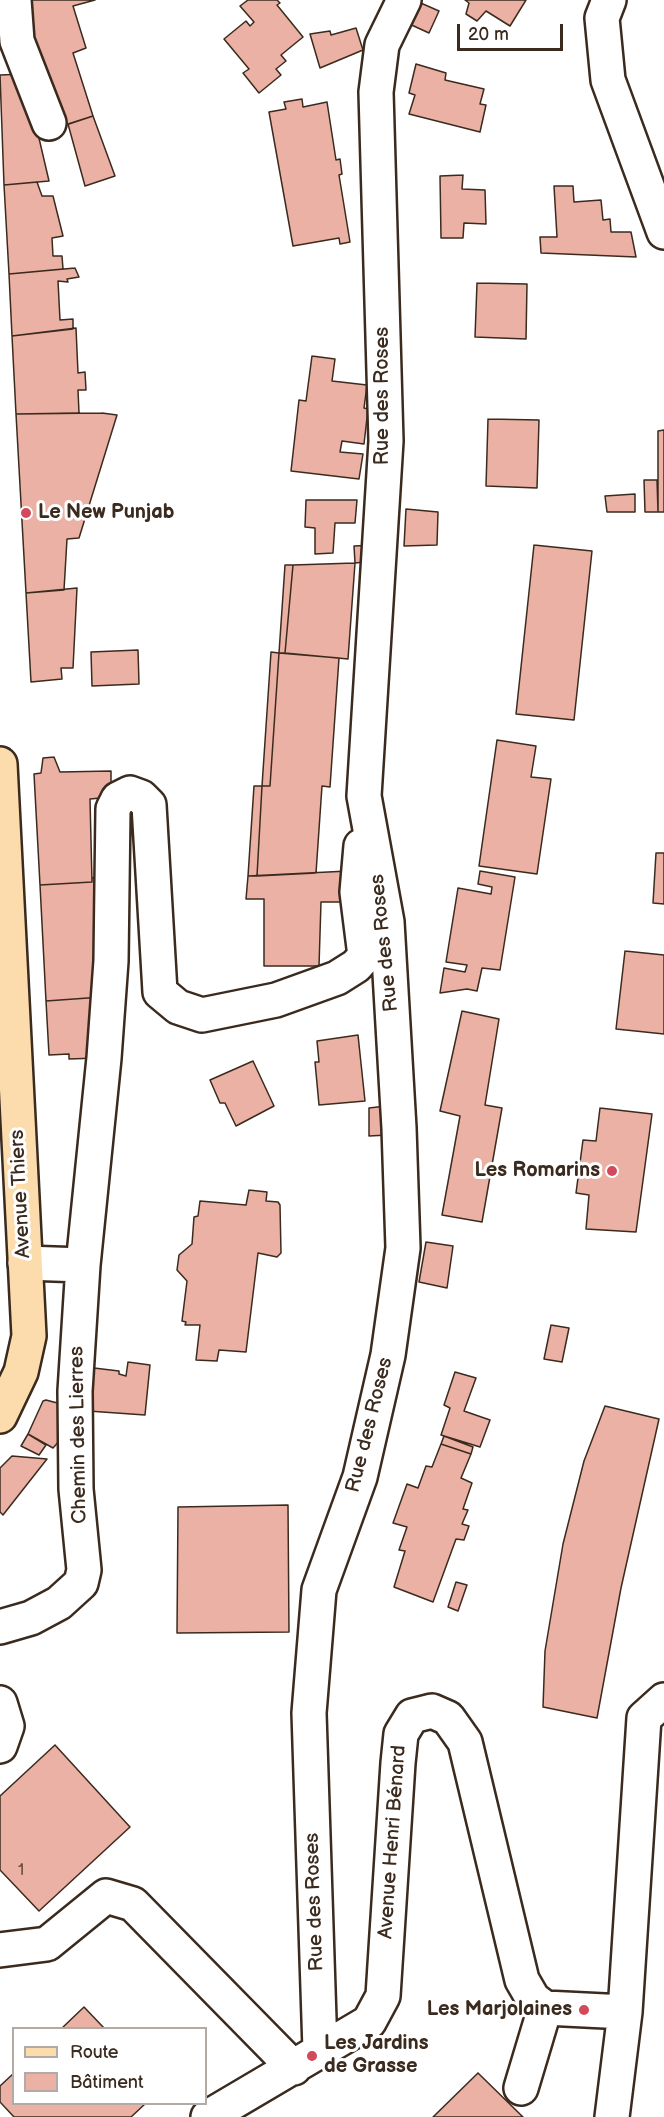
<!DOCTYPE html>
<meta charset="utf-8">
<style>
body{margin:0}
#map{position:relative;width:664px;height:2117px;overflow:hidden;background:#fff;font-family:"Balsamiq Sans",sans-serif}
canvas{display:block}
.legend{position:absolute;left:12px;top:2027px;width:195px;height:78px;box-sizing:border-box;background:#fff;border:2px solid #b1aaa5;margin:0;padding:8px 10px;list-style:none;font-size:18px;color:#3b2a1e}
.legend li{display:flex;align-items:center;gap:12px;height:30px}
.legend b{width:30px;border:2px solid #b1aaa5}
.scale{position:absolute;left:457px;top:24px;width:106px;height:27px;box-sizing:border-box;border:3px solid #3b2a1e;border-top:0;padding-left:8px;font-size:18px;line-height:21px;white-space:nowrap;color:#3b2a1e;-webkit-text-stroke:4px #fff;paint-order:stroke}
</style>
<div id="map">
<canvas width="664" height="2117"></canvas>
<ul class="legend">
<li><b style="height:8px;background:#fcdcac"></b>Route</li>
<li><b style="height:16px;background:#ebb1a4"></b>Bâtiment</li>
</ul>
<div class="scale">20 m</div>
</div>
<script>
const ctx = document.querySelector('canvas').getContext('2d');
ctx.lineJoin = 'round';
function fill(path, color) { ctx.fillStyle = color; ctx.fill(path, 'evenodd'); }
const shape = rows => new Path2D(rows.map(r => 'M' + r).join(''));
function strokePath(path, color, width, dash) { ctx.strokeStyle = color; ctx.lineWidth = width; ctx.lineCap = dash ? 'butt' : 'round'; ctx.setLineDash(dash || []); ctx.stroke(path); }
function label(font, color, halo, rows, align = 'center') {
  ctx.font = font + ' "Balsamiq Sans",sans-serif'; ctx.lineWidth = 6; ctx.setLineDash([]); ctx.textBaseline = 'middle'; ctx.strokeStyle = halo; ctx.fillStyle = color; for (const [text, x, y, turn = 0] of rows) {
    ctx.save(); ctx.translate(x, y); ctx.rotate((+turn || 0) * Math.PI / 180); ctx.textAlign = isNaN(turn) ? turn : align; if (halo) ctx.strokeText(text, 0, 0); ctx.fillText(text, 0, 0); ctx.restore();
  }
}
const building = shape([
 [23,0,95,0,73,6,86,48,73,53,93,116,60,127,23,0],
 [248,0,277,0,280,3,277,5,303,37,281,55,286,61,276,69,281,75,259,93,243,73,249,69,224,39,246,21,250,26,254,22,240,6,248,0],
 [414,0,439,11,429,33,405,22,414,0],
 [465,0,526,0,510,26,486,11,477,21,466,14,469,3,465,0],
 [356,28,363,50,320,68,310,34,330,31,331,35,356,28],
 [416,64,446,73,445,80,484,89,480,104,486,105,480,132,409,114,415,95,409,93,416,64],
 [24,74,49,181,4,185,0,75,24,74],
 [302,99,303,107,327,102,336,160,340,159,342,174,339,175,350,242,340,244,339,238,293,246,269,112,286,109,284,102,302,99],
 [93,116,115,176,85,186,68,124,93,116],
 [463,175,462,189,485,190,486,224,464,223,463,238,441,238,440,176,463,175],
 [37,182,42,196,53,196,63,236,52,238,53,256,62,256,63,269,9,274,4,185,37,182],
 [554,186,573,186,574,202,601,200,603,220,610,219,611,232,631,232,636,257,541,253,540,237,557,237,554,186],
 [75,268,79,277,67,279,68,282,58,281,60,320,73,319,73,329,12,336,9,274,75,268],
 [477,283,527,284,526,339,475,337,477,283],
 [76,328,78,373,85,372,86,390,78,390,79,413,16,414,12,336,76,328],
 [312,356,335,359,332,381,367,385,364,408,368,409,364,444,342,441,340,452,363,454,359,479,291,471,299,400,306,401,312,356],
 [102,413,117,415,79,538,67,539,64,590,26,593,16,414,102,413],
 [488,419,539,420,537,488,486,486,488,419],
 [664,430,664,512,658,512,658,431,664,430],
 [644,480,657,480,658,512,645,512,644,480],
 [635,494,635,512,607,512,605,496,635,494],
 [306,500,357,500,355,523,335,523,333,553,315,554,315,528,305,527,306,500],
 [406,509,438,512,437,545,404,546,406,509],
 [377,545,376,561,355,563,354,546,377,545],
 [534,545,592,551,574,720,516,714,534,545],
 [355,563,348,659,285,653,293,565,355,563],
 [285,565,293,565,285,653,279,653,285,565],
 [77,588,73,668,61,668,62,679,31,682,26,593,77,588],
 [138,650,139,684,92,686,91,652,138,650],
 [271,652,279,653,270,786,262,786,271,652],
 [279,653,339,658,330,787,322,786,316,873,257,876,262,786,270,786,279,653],
 [497,740,536,746,531,777,551,779,537,874,479,866,497,740],
 [54,757,60,772,111,771,111,797,90,799,92,882,40,885,34,774,41,773,43,758,54,757],
 [254,786,262,786,257,876,248,876,254,786],
 [656,853,664,853,664,904,653,903,656,853],
 [348,871,350,902,321,902,319,966,264,966,264,899,246,899,248,876,348,871],
 [480,871,515,877,500,970,482,968,477,991,467,989,440,993,444,968,465,972,467,965,446,962,458,888,491,894,492,887,478,884,480,871],
 [97,877,102,997,46,1001,40,885,92,882,92,878,97,877],
 [625,951,664,955,664,1034,616,1029,625,951],
 [102,997,97,1058,69,1059,69,1054,49,1055,46,1001,102,997],
 [462,1011,499,1019,485,1105,502,1108,482,1222,442,1215,460,1116,440,1111,462,1011],
 [358,1035,365,1101,319,1105,315,1062,319,1062,317,1041,358,1035],
 [253,1061,274,1106,236,1126,225,1103,220,1103,210,1080,253,1061],
 [386,1106,388,1135,369,1136,369,1108,386,1106],
 [600,1108,652,1114,636,1232,586,1229,589,1195,576,1193,583,1140,596,1141,600,1108],
 [249,1190,267,1192,266,1201,278,1202,280,1205,281,1253,277,1257,258,1253,246,1352,219,1350,217,1361,196,1360,200,1325,185,1325,186,1322,182,1321,187,1281,177,1270,179,1255,192,1244,194,1217,198,1216,200,1201,246,1205,249,1190],
 [426,1242,453,1246,447,1288,419,1282,426,1242],
 [551,1325,569,1328,562,1362,544,1359,551,1325],
 [128,1362,150,1365,145,1415,88,1411,94,1368,119,1371,119,1374,126,1376,128,1362],
 [455,1372,476,1378,464,1411,490,1420,480,1447,441,1435,450,1408,444,1405,455,1372],
 [46,1400,65,1405,58,1424,63,1426,62,1438,53,1448,28,1434,43,1401,46,1400],
 [605,1406,659,1419,621,1588,597,1718,543,1707,545,1651,563,1544,584,1461,605,1406],
 [28,1434,46,1445,39,1455,21,1446,28,1434],
 [444,1436,473,1447,471,1454,441,1444,444,1436],
 [441,1444,471,1454,461,1478,472,1483,463,1509,468,1510,462,1524,469,1526,464,1540,456,1539,433,1602,394,1587,405,1551,399,1550,407,1527,393,1523,407,1484,418,1488,426,1466,432,1467,441,1444],
 [12,1456,47,1459,3,1515,0,1512,0,1468,12,1456],
 [288,1505,289,1632,177,1633,178,1507,288,1505],
 [456,1582,467,1585,458,1611,448,1607,456,1582],
 [55,1745,130,1827,39,1911,0,1870,0,1796,55,1745],
 [84,2007,104,2028,62,2028,84,2007],
 [14,2073,14,2104,145,2104,131,2117,14,2117,0,2102,0,2086,14,2073],
 [478,2073,523,2117,433,2117,478,2073]
]);
fill(building, '#ebb1a4');
strokePath(building, '#3b2a1e', 1.5);
const minor = shape([
 [14,0,17,41,49,123],
 [609,0,602,18,608,80,664,232],
 [25,1263,83,1265],
 [0,1627,31,1618,59,1603,81,1583,84,1570,76,1489,75,1391,83,1265,104,1058,111,961,113,809,118,799,130,793,141,797,149,805,160,992,178,1007,202,1015,276,1000,337,978,356,966,365,956,357,892,361,846],
 [0,1703,7,1726,0,1746],
 [0,1950,47,1944,106,1896,133,1904,294,2068],
 [320,2050,309,1713,319,1590,360,1477,388,1355,403,1248,399,1128,387,922,364,796,386,441,376,92,382,45,404,0],
 [521,2088,545,2008],
 [208,2117,369,2022,383,1996,398,1763,401,1734,412,1716,432,1711,448,1718,465,1742,522,1980,533,1999,545,2008,625,2012],
 [612,2117,625,2012,644,1718,664,1700]
]);
const major = shape([
 [0,764,29,1336,21,1372,0,1416]
]);
strokePath(minor, '#3b2a1e', 38);
strokePath(major, '#3b2a1e', 38);
strokePath(minor, '#fff', 33);
strokePath(major, '#fcdcac', 33);
for (const [x, y, r, color] of [
 [26,513,6,"#d1495b"],
 [612,1171,6,"#d1495b"],
 [584,2010,6,"#d1495b"],
 [312,2056,6,"#d1495b"]
]) { const dot = new Path2D(); dot.arc(x, y, r, 0, 2 * Math.PI); ctx.fillStyle = color; ctx.fill(dot); strokePath(dot, '#fff', 2); }
label('16px', '#674c40', null, [
 ["1",21,1871]
]);
label('20px', '#3b2a1e', '#fff', [
 ["Rue des Roses",383,396,-90],
 ["Rue des Roses",385,943,-96],
 ["Avenue Thiers",21,1194,-93],
 ["Rue des Roses",370,1425,-76],
 ["Chemin des Lierres",79,1435,-91],
 ["Avenue Henri Bénard",393,1842,-86],
 ["Rue des Roses",315,1902,-92]
]);
label('bold 20px', '#3b2a1e', '#fff', [
 ["Le New Punjab",38,513],
 ["Les Romarins",600,1171,"right"],
 ["Les Marjolaines",572,2010,"right"],
 ["Les Jardins",324,2044],
 ["de Grasse",324,2067]
], 'left');
</script>
